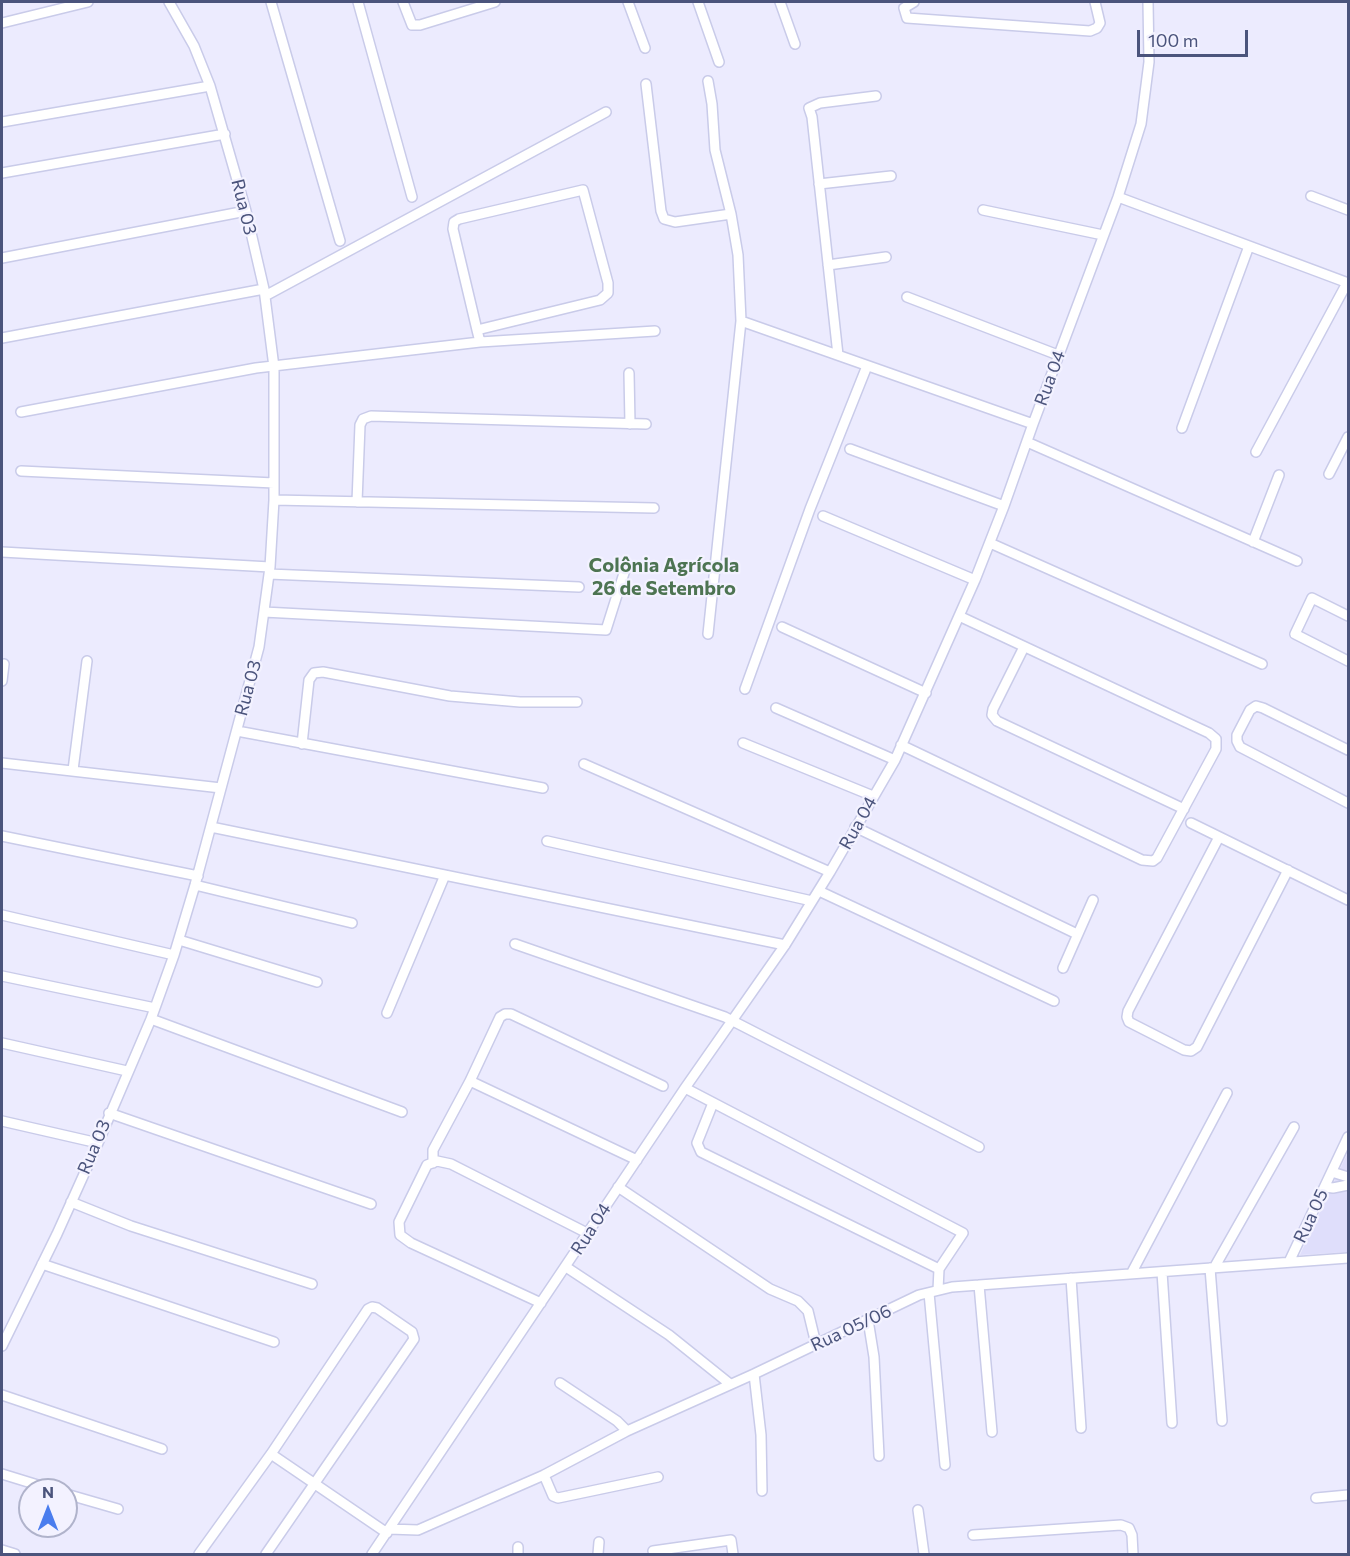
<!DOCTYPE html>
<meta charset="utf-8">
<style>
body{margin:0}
#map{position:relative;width:1350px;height:1556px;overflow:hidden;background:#ecebfe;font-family:Commissioner,sans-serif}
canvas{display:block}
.frame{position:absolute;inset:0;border:3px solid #4b547c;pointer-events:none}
.north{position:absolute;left:18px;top:1478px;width:60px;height:60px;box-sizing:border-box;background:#f3f2ff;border:2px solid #b0b3cb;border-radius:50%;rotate:0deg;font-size:16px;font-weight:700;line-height:24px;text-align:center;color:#4b547c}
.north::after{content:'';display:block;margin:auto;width:21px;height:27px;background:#4a7dee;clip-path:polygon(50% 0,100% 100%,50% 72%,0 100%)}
.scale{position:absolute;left:1137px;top:30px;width:111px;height:27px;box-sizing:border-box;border:3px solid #4b547c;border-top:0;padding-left:8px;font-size:18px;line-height:21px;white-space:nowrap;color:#4b547c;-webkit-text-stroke:4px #f3f2ff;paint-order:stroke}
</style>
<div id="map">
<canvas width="1350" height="1556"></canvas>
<div class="frame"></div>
<div class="north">N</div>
<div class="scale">100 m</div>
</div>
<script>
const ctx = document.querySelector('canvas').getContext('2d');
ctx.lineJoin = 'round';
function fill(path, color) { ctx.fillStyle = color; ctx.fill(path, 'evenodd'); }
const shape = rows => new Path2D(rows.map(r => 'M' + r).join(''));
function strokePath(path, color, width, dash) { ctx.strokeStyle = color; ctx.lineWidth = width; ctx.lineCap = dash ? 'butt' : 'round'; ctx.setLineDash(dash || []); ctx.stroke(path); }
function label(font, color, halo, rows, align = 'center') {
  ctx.font = font + ' Commissioner,sans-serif'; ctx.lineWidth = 4.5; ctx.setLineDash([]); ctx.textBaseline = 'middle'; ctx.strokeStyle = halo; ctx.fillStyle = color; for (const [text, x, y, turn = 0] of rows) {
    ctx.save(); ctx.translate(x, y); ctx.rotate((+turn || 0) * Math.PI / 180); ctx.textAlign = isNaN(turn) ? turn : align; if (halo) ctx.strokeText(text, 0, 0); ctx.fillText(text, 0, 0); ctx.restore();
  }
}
fill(shape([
 [1348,1152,1348,1252,1300,1255]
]), '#dfdefb');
const minor = shape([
 [271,2,340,241],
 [358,2,412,197],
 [403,2,412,25,420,25,495,2],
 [628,2,645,48],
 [698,2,719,62],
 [780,2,795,44],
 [914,2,904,8,907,18,1090,31,1097,28,1100,23,1095,2],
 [2,23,88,2],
 [646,84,661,211,664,219,675,222,731,214],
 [2,122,210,86],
 [2,173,225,134],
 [819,184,891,176],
 [1311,196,1348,210],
 [1118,197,1348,283],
 [983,210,1103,235],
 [2,258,246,211],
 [828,265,886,257],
 [265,296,606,112],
 [907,297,1058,355],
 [741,321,1033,424],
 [477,330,600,300,608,293,608,283,583,190,459,219,454,222,453,229,477,330,480,342],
 [2,338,264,289],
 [838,355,812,117,809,108,820,103,876,96],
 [629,373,630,424],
 [21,412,256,368,480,342,655,331],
 [1182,428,1249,246],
 [1027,442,1297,561],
 [850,449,1004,506],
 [1256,452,1347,283],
 [21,471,274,483],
 [1329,474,1348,437],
 [274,500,654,508],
 [357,502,360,425,363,419,371,416,646,424],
 [823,516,975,580],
 [1253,542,1279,475],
 [990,543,1262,664],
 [2,552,270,567],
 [269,574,579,587],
 [264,612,606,630,625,570],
 [1348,616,1312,598,1295,634,1348,661],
 [782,627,926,693],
 [708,634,741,321,738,255,731,214,715,150,712,104,708,81],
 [1024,647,993,709,992,715,997,721,1184,809],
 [2,681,4,664],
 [745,689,810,509,867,366],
 [776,708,895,760],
 [237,731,543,788],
 [743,743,873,796],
 [302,744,309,680,314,673,323,672,450,696,520,702,577,702],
 [901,745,1142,860,1153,861,1157,858,1216,749,1216,739,1209,733,959,616],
 [1348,750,1263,708,1256,706,1250,710,1237,735,1237,741,1240,747,1348,803],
 [2,763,221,788],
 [584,764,830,872],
 [73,770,87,661],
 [1191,823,1348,900],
 [211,827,785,945],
 [855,827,1077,934],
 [2,836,198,876],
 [1219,837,1128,1011,1127,1017,1129,1022,1184,1050,1191,1051,1197,1047,1288,870],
 [547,841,812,901],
 [195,885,352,923],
 [819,891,1054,1001],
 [2,915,174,955],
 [179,940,317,982],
 [515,944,725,1017,979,1147],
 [1063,968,1093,900],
 [2,976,155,1008],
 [387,1013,445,875],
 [151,1019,402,1112],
 [2,1043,127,1071],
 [470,1081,500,1017,505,1014,511,1014,663,1086],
 [685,1088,963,1233,939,1269,938,1290],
 [713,1103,697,1143,701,1152,939,1269],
 [109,1113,371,1204],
 [2,1121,98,1143],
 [433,1163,433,1150,470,1081,637,1160],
 [1332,1172,1348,1177],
 [618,1187,770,1289,798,1301,808,1311,816,1344],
 [1325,1187,1333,1188,1348,1185],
 [71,1202,131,1226,312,1284],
 [1289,1262,1348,1137],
 [42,1264,274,1342],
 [566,1267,669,1335,730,1384],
 [1210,1268,1222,1421],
 [1214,1268,1294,1127],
 [1162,1272,1172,1423],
 [1131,1274,1227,1093],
 [1071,1278,1081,1428],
 [979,1285,992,1432],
 [929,1293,945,1465],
 [541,1303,411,1243,400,1235,399,1222,427,1165,437,1161,451,1164,587,1233],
 [868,1320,874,1357,879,1456],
 [2,1346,57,1234,98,1143,151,1019,174,955,195,885,259,647,270,567,274,500,274,367,264,289,246,211,210,86,194,46,169,2],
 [754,1374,761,1435,762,1491],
 [560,1383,617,1421,627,1431],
 [2,1395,162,1449],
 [271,1454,387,1533],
 [2,1474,54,1490],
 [544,1475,553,1496,558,1498,658,1477],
 [66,1494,118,1509],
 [1316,1498,1348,1495],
 [918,1510,924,1554],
 [389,1529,418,1530,544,1475,627,1431,754,1374,919,1295,952,1287,1348,1258],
 [973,1535,1121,1525,1129,1528,1132,1535,1133,1554],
 [518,1547,518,1554],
 [2,1550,15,1554],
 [653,1551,731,1540,733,1554],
 [199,1554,271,1454,368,1309,372,1307,377,1308,412,1332,414,1339,266,1554],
 [372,1554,685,1088,785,945,830,872,895,760,975,580,1004,506,1033,424,1118,197,1141,124,1149,62,1148,2],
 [598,1554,599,1542]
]);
strokePath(minor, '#c9cbe9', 12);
strokePath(minor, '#fff', 9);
label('18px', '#4b547c', '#f3f2ff', [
 ["Rua 03",244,207,76],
 ["Rua 04",1050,378,-70],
 ["Rua 03",248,688,-75],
 ["Rua 04",858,823,-61],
 ["Rua 03",94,1147,-67],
 ["Rua 05",1311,1216,-65],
 ["Rua 04",591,1229,-57],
 ["Rua 05/06",851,1328,-25]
]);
label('bold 20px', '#4d7452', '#f3f2ff', [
 ["Colônia Agrícola",664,565],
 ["26 de Setembro",664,588]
]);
</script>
